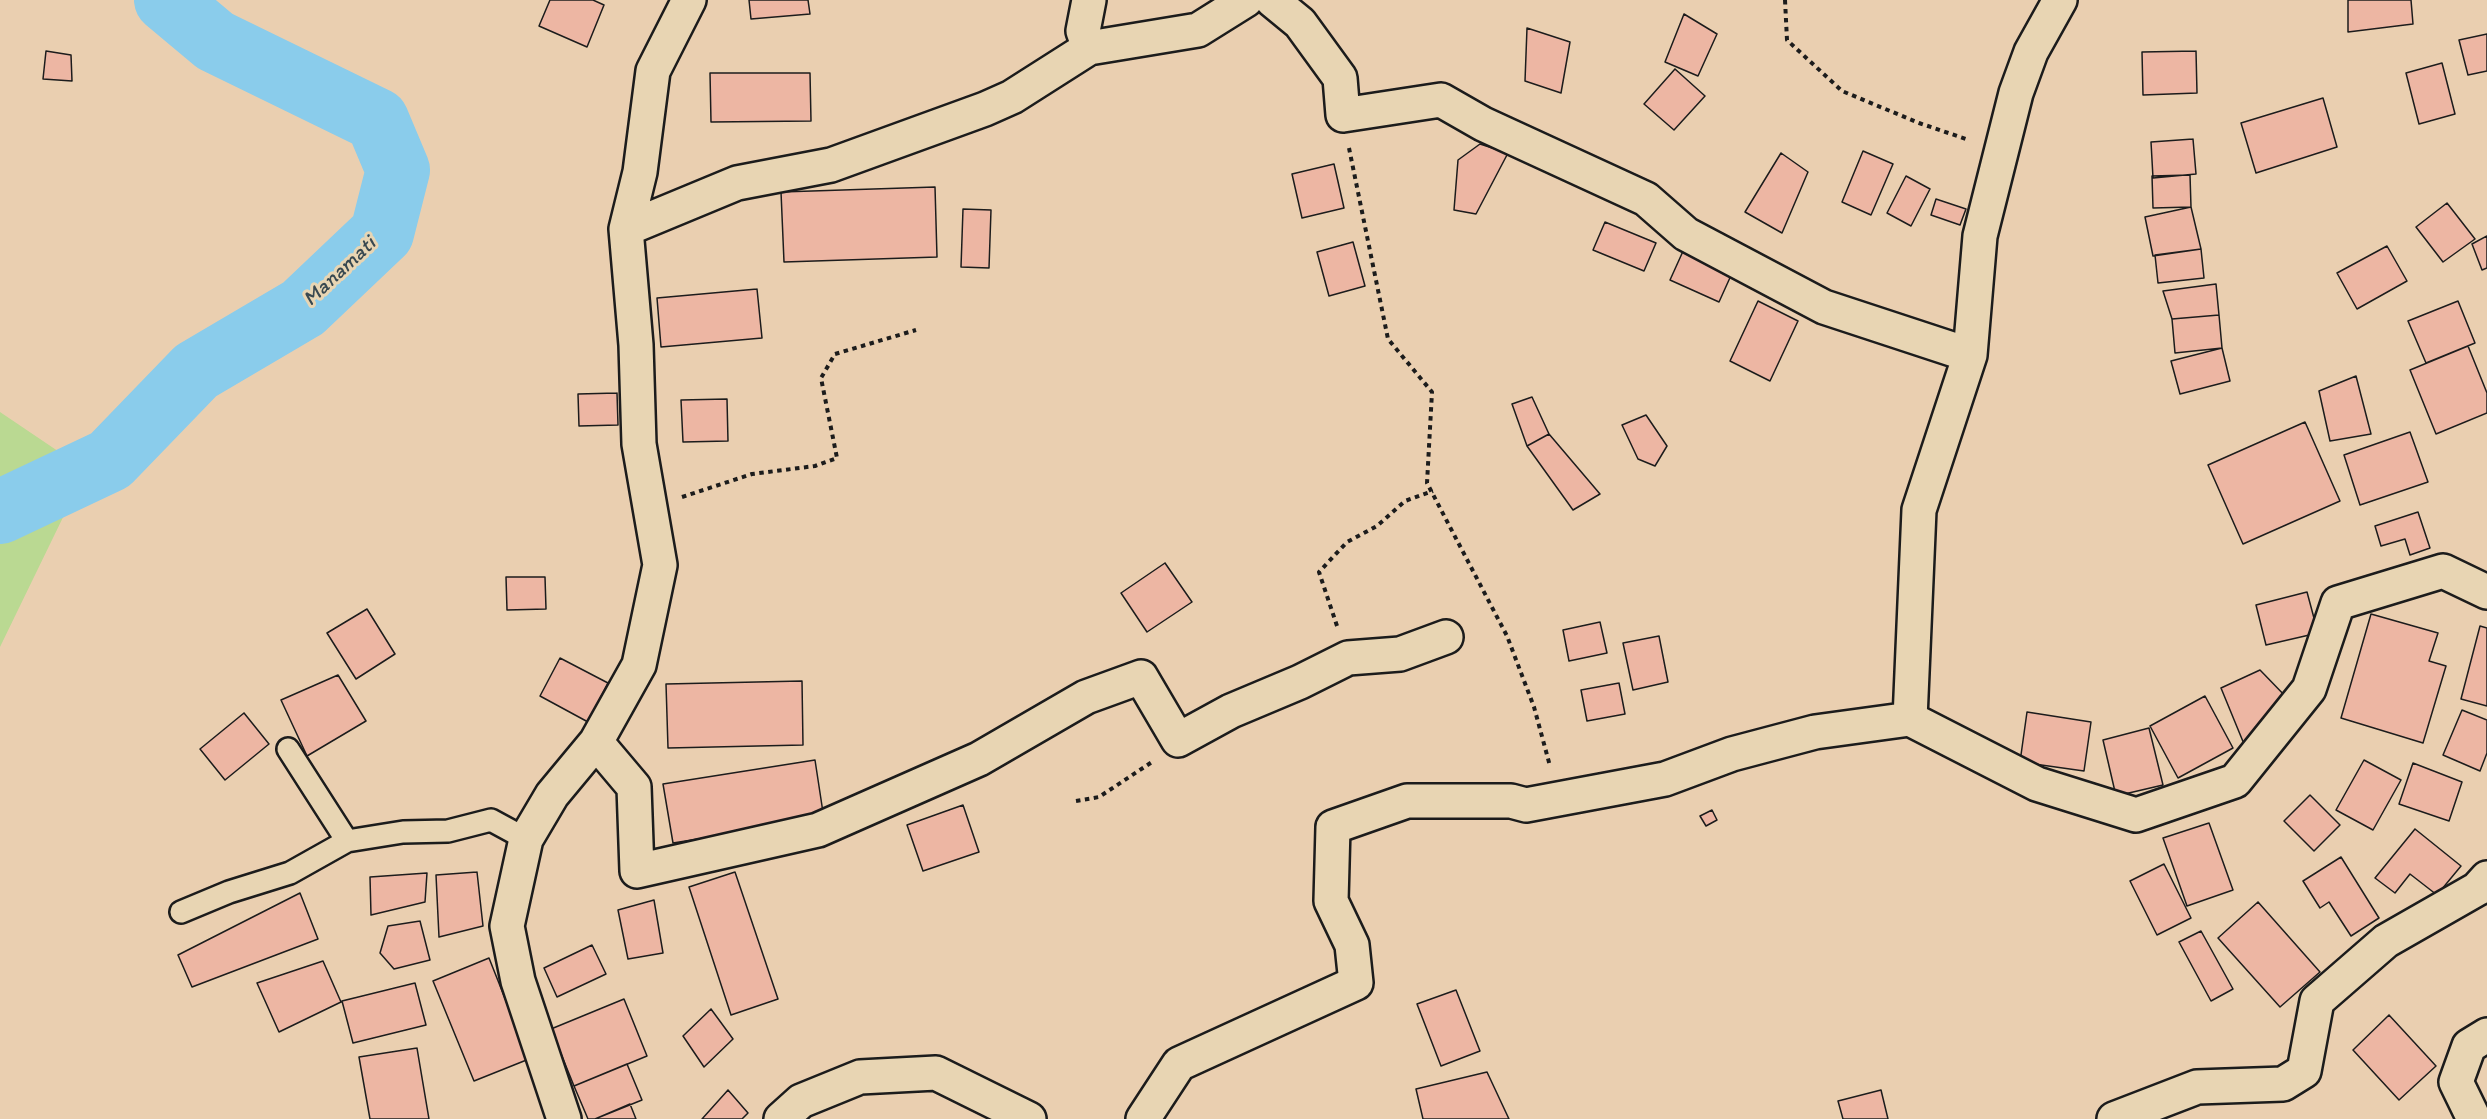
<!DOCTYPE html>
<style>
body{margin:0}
canvas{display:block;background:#eacfb0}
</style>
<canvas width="2487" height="1119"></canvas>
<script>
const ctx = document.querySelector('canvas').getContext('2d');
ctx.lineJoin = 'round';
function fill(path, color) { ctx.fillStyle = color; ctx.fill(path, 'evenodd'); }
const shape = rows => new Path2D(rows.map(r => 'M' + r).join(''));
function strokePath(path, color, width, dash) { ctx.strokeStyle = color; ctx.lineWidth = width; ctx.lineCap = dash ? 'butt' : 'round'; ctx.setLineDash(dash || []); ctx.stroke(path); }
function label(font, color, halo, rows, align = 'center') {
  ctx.font = font + ' Itim,sans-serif'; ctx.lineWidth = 6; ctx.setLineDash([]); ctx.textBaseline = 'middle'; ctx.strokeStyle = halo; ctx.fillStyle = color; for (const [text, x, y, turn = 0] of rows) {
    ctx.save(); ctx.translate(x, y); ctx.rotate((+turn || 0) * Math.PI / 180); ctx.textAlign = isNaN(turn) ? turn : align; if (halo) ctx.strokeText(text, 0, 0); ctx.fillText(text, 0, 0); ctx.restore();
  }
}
fill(shape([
 [0,412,86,470,0,647]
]), '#bad992');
strokePath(shape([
 [0,512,110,460,196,371,303,308,382,233,398,170,377,120,215,41,166,0]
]), '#8acceb', 64);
const building = shape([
 [550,0,593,0,604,5,587,47,539,26,550,0],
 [749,0,808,0,810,14,751,19,749,0],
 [2348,0,2411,0,2413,24,2348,32,2348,0],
 [1684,14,1717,34,1698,76,1665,62,1684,14],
 [1527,28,1570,42,1561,93,1525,81,1527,28],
 [2487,34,2487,71,2468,75,2459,40,2487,34],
 [46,51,71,55,72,81,43,79,46,51],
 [2196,51,2197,93,2143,95,2142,52,2196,51],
 [2442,63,2455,114,2419,124,2406,73,2442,63],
 [1675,69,1705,96,1674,130,1644,104,1675,69],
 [710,73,810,73,811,121,711,122,710,73],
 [2323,98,2337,147,2256,173,2241,123,2323,98],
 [2193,139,2196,174,2153,178,2151,142,2193,139],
 [1480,144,1508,153,1476,214,1454,210,1458,160,1480,144],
 [1863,151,1893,164,1871,215,1842,202,1863,151],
 [1781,153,1808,172,1782,233,1745,212,1781,153],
 [1334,164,1344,208,1302,218,1292,174,1334,164],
 [2190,175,2191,207,2153,208,2152,176,2190,175],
 [1906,176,1930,189,1911,226,1887,213,1906,176],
 [935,187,937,257,784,262,781,192,935,187],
 [1936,199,1966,209,1960,225,1931,215,1936,199],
 [2447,203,2475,239,2443,262,2416,227,2447,203],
 [2191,207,2201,249,2153,256,2145,217,2191,207],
 [963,209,991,210,989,268,961,267,963,209],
 [1605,222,1656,243,1644,271,1593,250,1605,222],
 [2487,236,2487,268,2482,270,2472,244,2487,236],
 [1353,242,1365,286,1329,296,1317,252,1353,242],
 [2387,246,2407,281,2357,309,2337,273,2387,246],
 [1684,249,1733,271,1719,302,1670,280,1684,249],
 [2201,249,2204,278,2158,283,2155,255,2201,249],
 [2216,284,2219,315,2172,319,2163,291,2216,284],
 [757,289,762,338,661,347,657,298,757,289],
 [1758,301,1798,321,1770,381,1730,361,1758,301],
 [2458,301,2475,343,2426,363,2408,321,2458,301],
 [2219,315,2222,348,2175,353,2172,319,2219,315],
 [2468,346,2487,393,2487,413,2436,434,2410,370,2468,346],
 [2222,348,2230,381,2180,394,2171,361,2222,348],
 [2356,376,2371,434,2330,441,2319,391,2356,376],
 [617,393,618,425,579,426,578,394,617,393],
 [1532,397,1549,434,1527,446,1512,404,1532,397],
 [727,399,728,441,683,442,681,400,727,399],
 [1646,415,1667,446,1655,466,1638,459,1622,425,1646,415],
 [2305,422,2340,501,2243,544,2208,465,2305,422],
 [2410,432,2428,482,2360,505,2344,455,2410,432],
 [1549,434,1600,494,1573,510,1527,446,1549,434],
 [2418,512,2430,548,2410,555,2405,539,2381,546,2375,526,2418,512],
 [1165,563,1192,602,1147,632,1121,593,1165,563],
 [506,577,545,577,546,609,507,610,506,577],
 [2307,592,2318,633,2266,645,2256,605,2307,592],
 [367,609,395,654,356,679,327,633,367,609],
 [2371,614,2438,633,2429,661,2446,666,2423,743,2341,718,2371,614],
 [1600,622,1607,653,1569,661,1563,630,1600,622],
 [2480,626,2487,628,2487,706,2461,699,2480,626],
 [1659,636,1668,682,1633,690,1623,643,1659,636],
 [560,658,608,683,588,722,540,696,560,658],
 [2260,670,2291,702,2244,744,2221,688,2260,670],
 [338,675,366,721,307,756,281,700,338,675],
 [802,681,803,745,668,748,666,684,802,681],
 [1619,683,1625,714,1587,721,1581,690,1619,683],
 [2205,696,2233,748,2178,778,2150,726,2205,696],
 [2462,710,2487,720,2487,753,2480,771,2443,755,2462,710],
 [2027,712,2091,722,2084,771,2020,762,2027,712],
 [244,713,269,744,225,780,200,749,244,713],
 [2149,728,2163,785,2116,796,2103,740,2149,728],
 [815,760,824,819,673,843,663,784,815,760],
 [2364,760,2401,780,2373,830,2336,810,2364,760],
 [2413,763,2462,782,2449,821,2399,804,2413,763],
 [2310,795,2340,825,2314,851,2284,821,2310,795],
 [963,805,979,852,923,871,907,825,963,805],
 [1712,810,1717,820,1706,826,1700,816,1712,810],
 [2209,823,2233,890,2187,906,2163,838,2209,823],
 [2415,829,2461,866,2437,895,2410,874,2395,893,2375,878,2415,829],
 [2341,857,2379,918,2351,936,2329,902,2320,908,2303,881,2341,857],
 [2164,864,2191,918,2157,935,2130,881,2164,864],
 [477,872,483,926,439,937,436,875,477,872],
 [735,872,778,999,731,1015,689,887,735,872],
 [427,873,425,902,371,915,370,877,427,873],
 [300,893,318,939,192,987,178,955,300,893],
 [654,900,663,953,628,959,618,910,654,900],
 [2258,902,2320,972,2280,1007,2218,938,2258,902],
 [420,921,430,960,394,969,380,953,388,926,420,921],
 [2201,931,2233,989,2211,1001,2179,942,2201,931],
 [592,945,606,974,557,997,544,968,592,945],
 [489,958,529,1059,474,1081,433,981,489,958],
 [323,961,341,1002,279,1032,257,983,323,961],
 [415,983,426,1025,353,1043,342,1001,415,983],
 [1456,990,1480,1051,1441,1066,1417,1004,1456,990],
 [624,999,647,1056,574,1086,551,1029,624,999],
 [711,1009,733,1039,704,1067,683,1036,711,1009],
 [2389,1015,2436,1066,2399,1100,2353,1050,2389,1015],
 [417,1048,429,1119,370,1119,359,1057,417,1048],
 [627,1064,642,1100,595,1119,588,1119,574,1086,627,1064],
 [1487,1072,1509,1119,1423,1119,1416,1089,1487,1072],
 [728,1090,748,1113,742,1119,702,1119,728,1090],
 [1881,1090,1888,1119,1843,1119,1838,1101,1881,1090],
 [630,1104,636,1119,595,1119,630,1104]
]);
fill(building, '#edb6a3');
strokePath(building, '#1c1c1c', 1.5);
const service = shape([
 [288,749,347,841,403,832,448,831,491,820,526,839],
 [181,912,229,892,290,873,347,841]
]);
const minor = shape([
 [1272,0,1300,23,1340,78,1343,115,1441,100,1483,124,1646,199,1686,234,1824,307,1970,355],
 [1089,48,1083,31,1089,0],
 [626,229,737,183,831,165,985,109,1012,97,1089,48,1198,30,1246,0],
 [1910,719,1919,510,1970,355,1980,236,2016,93,2031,52,2060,0],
 [596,742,634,787,637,871,818,830,979,759,1086,697,1141,677,1178,740,1231,711,1300,682,1348,658,1400,654,1446,637],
 [564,1119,518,981,507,926,526,839,552,795,596,742,639,665,660,565,639,444,636,345,626,229,640,172,653,71,689,0],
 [781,1119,801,1101,860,1077,936,1073,1029,1119],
 [1143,1119,1179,1064,1356,983,1352,945,1331,901,1333,827,1407,801,1511,801,1526,805,1665,779,1732,754,1815,732,1910,719,2037,784,2136,815,2235,781,2309,689,2338,603,2443,571,2487,592],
 [2114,1119,2197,1087,2283,1084,2304,1071,2317,1001,2386,941,2477,889,2487,878],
 [2474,1119,2456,1082,2469,1046,2487,1035]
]);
strokePath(service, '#1c1c1c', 26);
strokePath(minor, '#1c1c1c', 38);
strokePath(shape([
 [1785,0,1787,40,1842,91,1919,123,1969,140],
 [1349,148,1388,339,1432,392,1427,483,1507,636,1534,707,1550,766],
 [682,497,752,474,815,466,837,458,821,378,835,354,916,330],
 [1337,626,1319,572,1347,542,1377,526,1405,501,1433,491],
 [1076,801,1099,797,1152,762]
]), '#1c1c1c', 4, [4.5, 4.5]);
strokePath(service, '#e8d5b3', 21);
strokePath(minor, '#e8d5b3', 33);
label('italic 21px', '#384850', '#e8d5b3', [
 ["Manamati",340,272,-43]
]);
</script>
